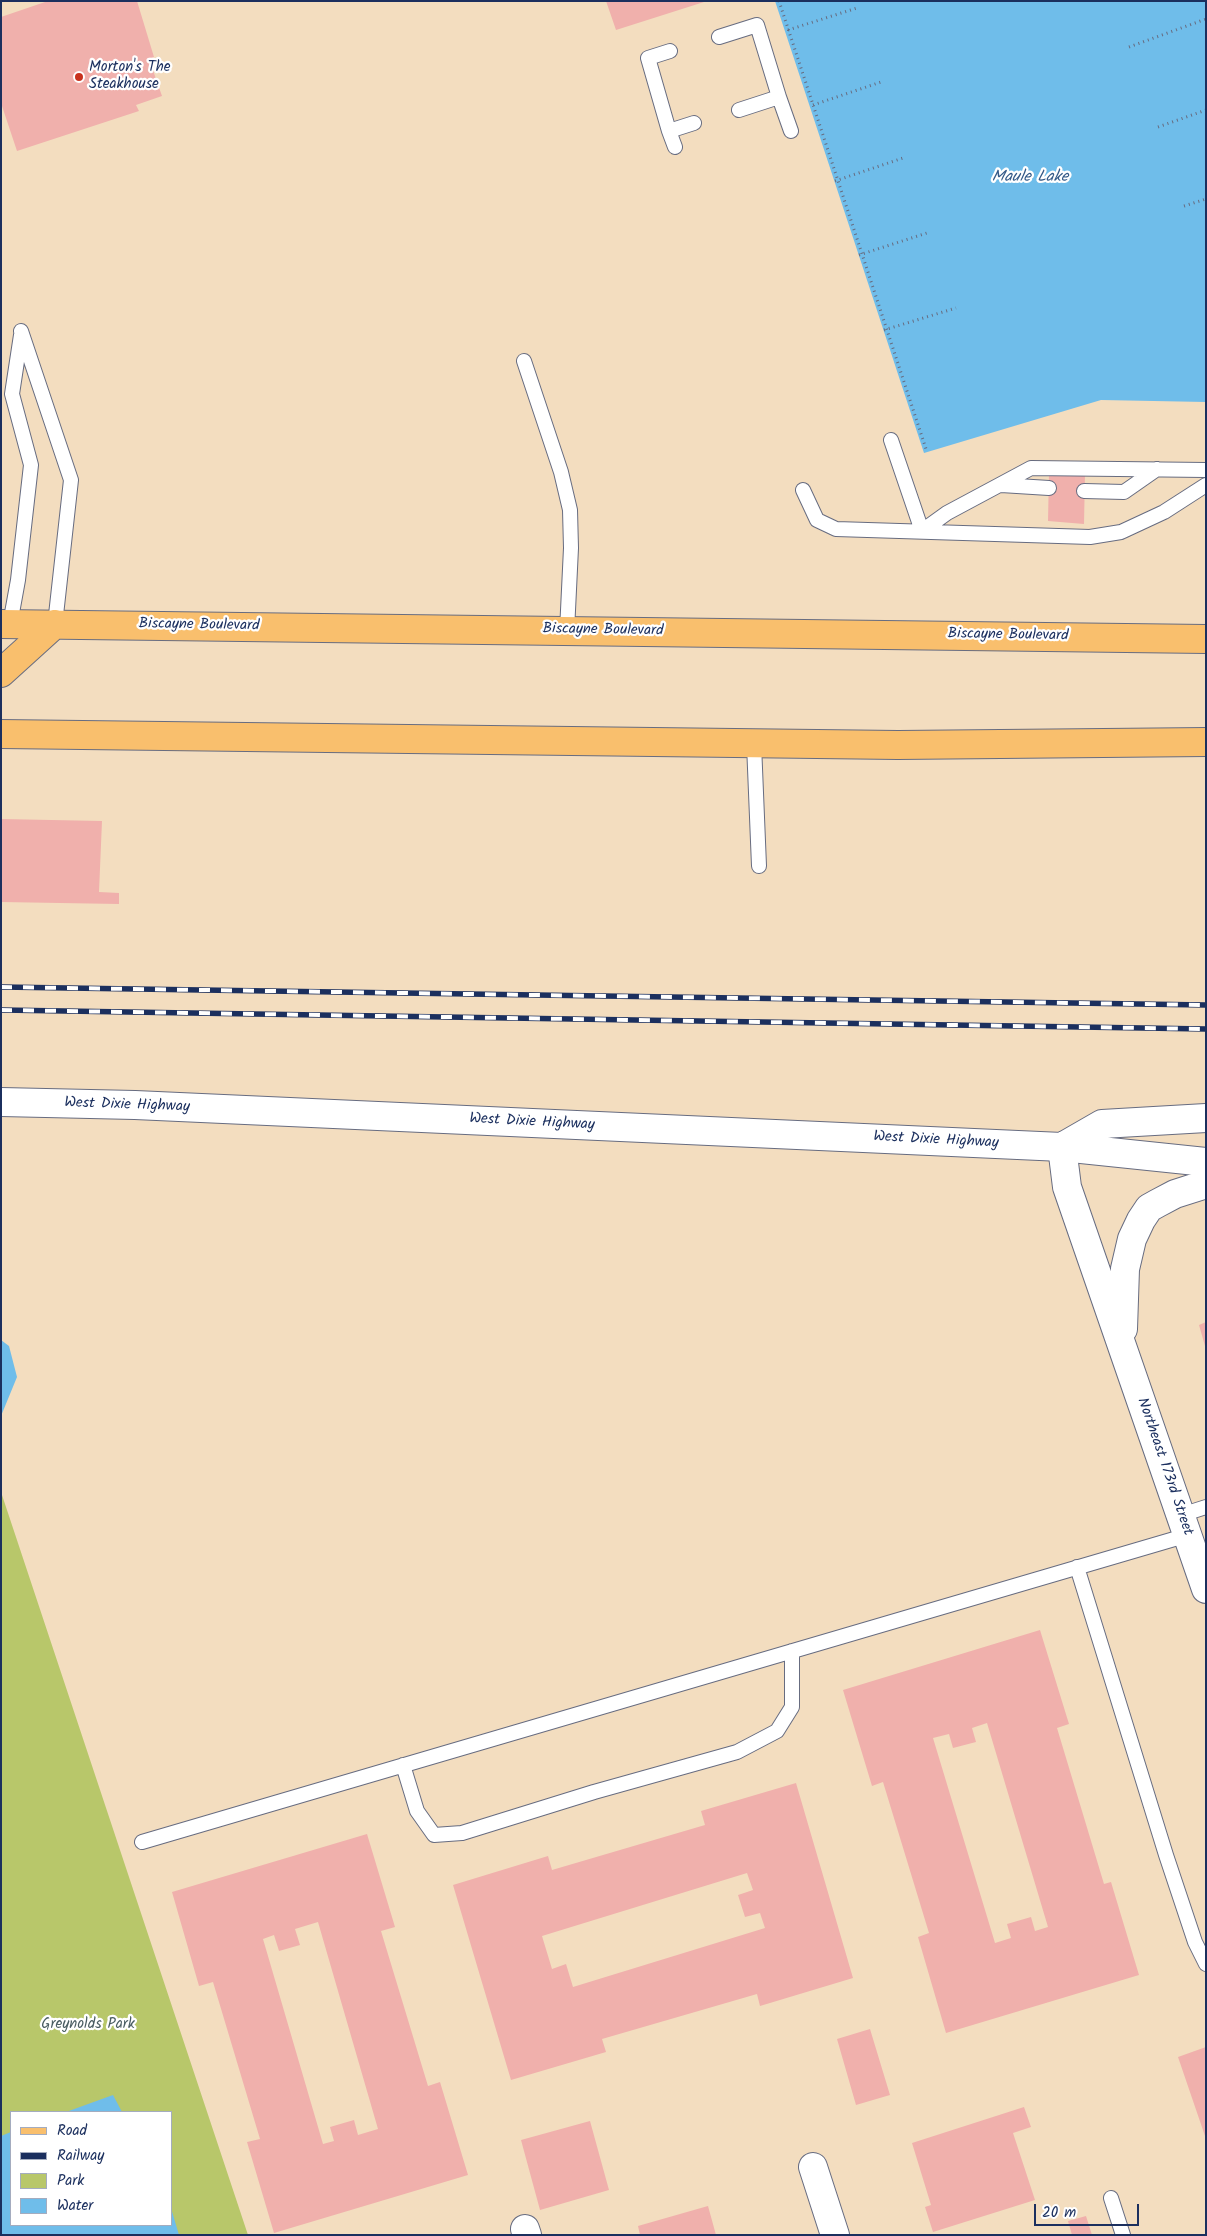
<!DOCTYPE html>
<style>
body{margin:0}
#map{position:relative;width:1207px;height:2236px;overflow:hidden;background:#f3ddbf;font-family:Kalam,sans-serif}
canvas{display:block}
.frame{position:absolute;inset:0;border:2px solid #1b2f5e;pointer-events:none}
.legend{position:absolute;left:10px;top:2111px;width:162px;height:115px;box-sizing:border-box;background:#fff;border:1px solid #a4acbf;margin:0;padding:6px 9px;list-style:none;font-size:15px;color:#1b2f5e}
.legend li{display:flex;align-items:center;gap:10px;height:25px}
.legend b{width:25px;border:1px solid #a4acbf}
.scale{position:absolute;left:1034px;top:2204px;width:105px;height:22px;box-sizing:border-box;border:2px solid #1b2f5e;border-top:0;padding-left:6px;font-size:15px;line-height:18px;white-space:nowrap;color:#1b2f5e;-webkit-text-stroke:4px #fff;paint-order:stroke}
</style>
<div id="map">
<canvas width="1207" height="2236"></canvas>
<div class="frame"></div>
<ul class="legend">
<li><b style="height:6px;background:#f9bf6d"></b>Road</li>
<li><b style="height:6px;background:#1b2f5e"></b>Railway</li>
<li><b style="height:14px;background:#b8c76a"></b>Park</li>
<li><b style="height:14px;background:#6fbdea"></b>Water</li>
</ul>
<div class="scale">20 m</div>
</div>
<script>
const ctx = document.querySelector('canvas').getContext('2d');
ctx.lineJoin = 'round';
function fill(path, color) { ctx.fillStyle = color; ctx.fill(path, 'evenodd'); }
const shape = rows => new Path2D(rows.map(r => 'M' + r).join(''));
function strokePath(path, color, width, dash) { ctx.strokeStyle = color; ctx.lineWidth = width; ctx.lineCap = dash ? 'butt' : 'round'; ctx.setLineDash(dash || []); ctx.stroke(path); }
function label(font, color, halo, rows, align = 'center') {
  ctx.font = font + ' Kalam,sans-serif'; ctx.lineWidth = 4.5; ctx.setLineDash([]); ctx.textBaseline = 'middle'; ctx.strokeStyle = halo; ctx.fillStyle = color; for (const [text, x, y, turn = 0] of rows) {
    ctx.save(); ctx.translate(x, y); ctx.rotate((+turn || 0) * Math.PI / 180); ctx.textAlign = isNaN(turn) ? turn : align; if (halo) ctx.strokeText(text, 0, 0); ctx.fillText(text, 0, 0); ctx.restore();
  }
}
fill(shape([
 [1,1492,248,2235,1,2235],
 [11,2112,171,2112,171,2225,11,2225]
]), '#b8c76a');
fill(shape([
 [775,1,1206,1,1206,402,1101,400,924,453],
 [1,1340,9,1346,17,1377,1,1416],
 [113,2095,122,2112,66,2112],
 [11,2132,11,2225,171,2225,171,2208,179,2235,1,2235,1,2136]
]), '#6fbdea');
fill(shape([
 [48,1,137,1,154,57,149,59,162,96,136,105,139,111,17,151,1,103,1,17],
 [606,1,704,1,704,2,616,30],
 [1049,473,1085,474,1084,524,1048,521],
 [1,819,102,821,99,892,119,893,119,904,1,902],
 [1206,1322,1206,1346,1205,1346,1199,1325],
 [1040,1630,1069,1724,1057,1728,1104,1884,1111,1882,1139,1975,946,2033,918,1937,929,1933,883,1782,872,1786,843,1690],
 [987,1723,1048,1927,1035,1931,1031,1917,1007,1924,1011,1938,995,1943,933,1738,949,1734,953,1748,976,1742,972,1728],
 [796,1783,853,1978,760,2006,757,1994,602,2039,606,2052,511,2080,453,1885,548,1856,552,1870,705,1825,701,1811],
 [747,1873,753,1890,738,1895,745,1917,760,1913,765,1928,573,1987,566,1964,552,1969,542,1936],
 [367,1834,395,1927,381,1931,428,2086,440,2082,468,2175,274,2233,247,2142,260,2139,213,1982,199,1986,172,1892],
 [318,1922,378,2129,358,2135,354,2120,330,2127,334,2141,323,2144,263,1939,274,1935,279,1951,300,1945,295,1929],
 [870,2029,890,2095,856,2105,837,2039],
 [1206,2047,1206,2136,1205,2136,1178,2057],
 [1024,2107,1031,2127,1013,2133,1035,2200,933,2232,925,2207,931,2205,912,2143],
 [590,2121,609,2190,540,2210,521,2140],
 [708,2206,716,2235,640,2235,638,2226],
 [1086,2216,1092,2235,1072,2235,1068,2221]
]), '#f0b0ac');
const service = shape([
 [719,37,757,25,779,97,739,110],
 [670,51,648,58,669,131,694,123],
 [779,97,791,131],
 [669,131,675,147],
 [21,331,71,480,55,624],
 [524,361,561,472,570,510,571,548,567,631],
 [891,440,922,531],
 [1001,485,1049,488],
 [803,490,817,520,836,529,1090,537,1121,532,1164,512,1206,485],
 [1084,491,1124,492,1157,469],
 [922,531,947,513,1031,468,1206,470],
 [10,624,18,580,31,465,12,394,21,335],
 [754,744,759,866],
 [1181,1515,1206,1507],
 [1077,1567,1166,1855,1195,1942,1206,1964],
 [403,1765,417,1811,434,1835,462,1833,594,1792,737,1752,777,1731,792,1707,792,1651],
 [142,1842,1188,1535],
 [1111,2198,1123,2235]
]);
const minor = shape([
 [1062,1147,1067,1187,1206,1589],
 [1123,1329,1125,1269,1132,1239,1141,1220,1149,1208,1158,1203,1175,1194,1206,1184],
 [813,2167,835,2235],
 [525,2229,527,2235]
]);
const tertiary = shape([
 [1,1102,135,1105,1062,1147,1206,1162],
 [1062,1147,1102,1124,1206,1118]
]);
const primary = shape([
 [1,624,1206,639],
 [1,673,55,624],
 [1,734,898,745,1206,742]
]);
strokePath(service, '#676c80', 16);
strokePath(minor, '#676c80', 30);
strokePath(tertiary, '#676c80', 30);
strokePath(primary, '#676c80', 30);
strokePath(shape([
 [779,1,927,452],
 [788,30,857,8],
 [1129,47,1206,19],
 [813,105,881,82],
 [1158,127,1206,110],
 [835,181,906,157],
 [1184,206,1206,199],
 [859,255,930,232],
 [884,330,956,308]
]), '#676c80', 3, [1, 4]);
strokePath(service, '#fff', 14);
strokePath(minor, '#fff', 28);
strokePath(tertiary, '#fff', 28);
strokePath(primary, '#f9bf6d', 28);
const rail = shape([
 [1,987,1206,1005],
 [1,1010,1206,1029]
]);
strokePath(rail, '#1b2f5e', 5.5);
strokePath(rail, '#fff', 4, [11]);
for (const [x, y, r, color] of [
 [79,77,5,"#c8321e"]
]) { const dot = new Path2D(); dot.arc(x, y, r, 0, 2 * Math.PI); ctx.fillStyle = color; ctx.fill(dot); strokePath(dot, '#fff', 2); }
label('15px', '#1b2f5e', '#fff', [
 ["Morton's The",89,68],
 ["Steakhouse",89,85]
], 'left');
label('15px', '#1b2f5e', '#fff', [
 ["Biscayne Boulevard",199,626,1],
 ["Biscayne Boulevard",603,631,1],
 ["Biscayne Boulevard",1008,636,1],
 ["West Dixie Highway",127,1106,2],
 ["West Dixie Highway",532,1123,3],
 ["West Dixie Highway",936,1141,3],
 ["Northeast 173rd Street",1164,1467,71]
]);
label('15px', '#4a5d62', '#fff', [
 ["Greynolds Park",88,2025]
]);
label('italic 16px', '#345a88', '#fff', [
 ["Maule Lake",1030,178]
]);
</script>
